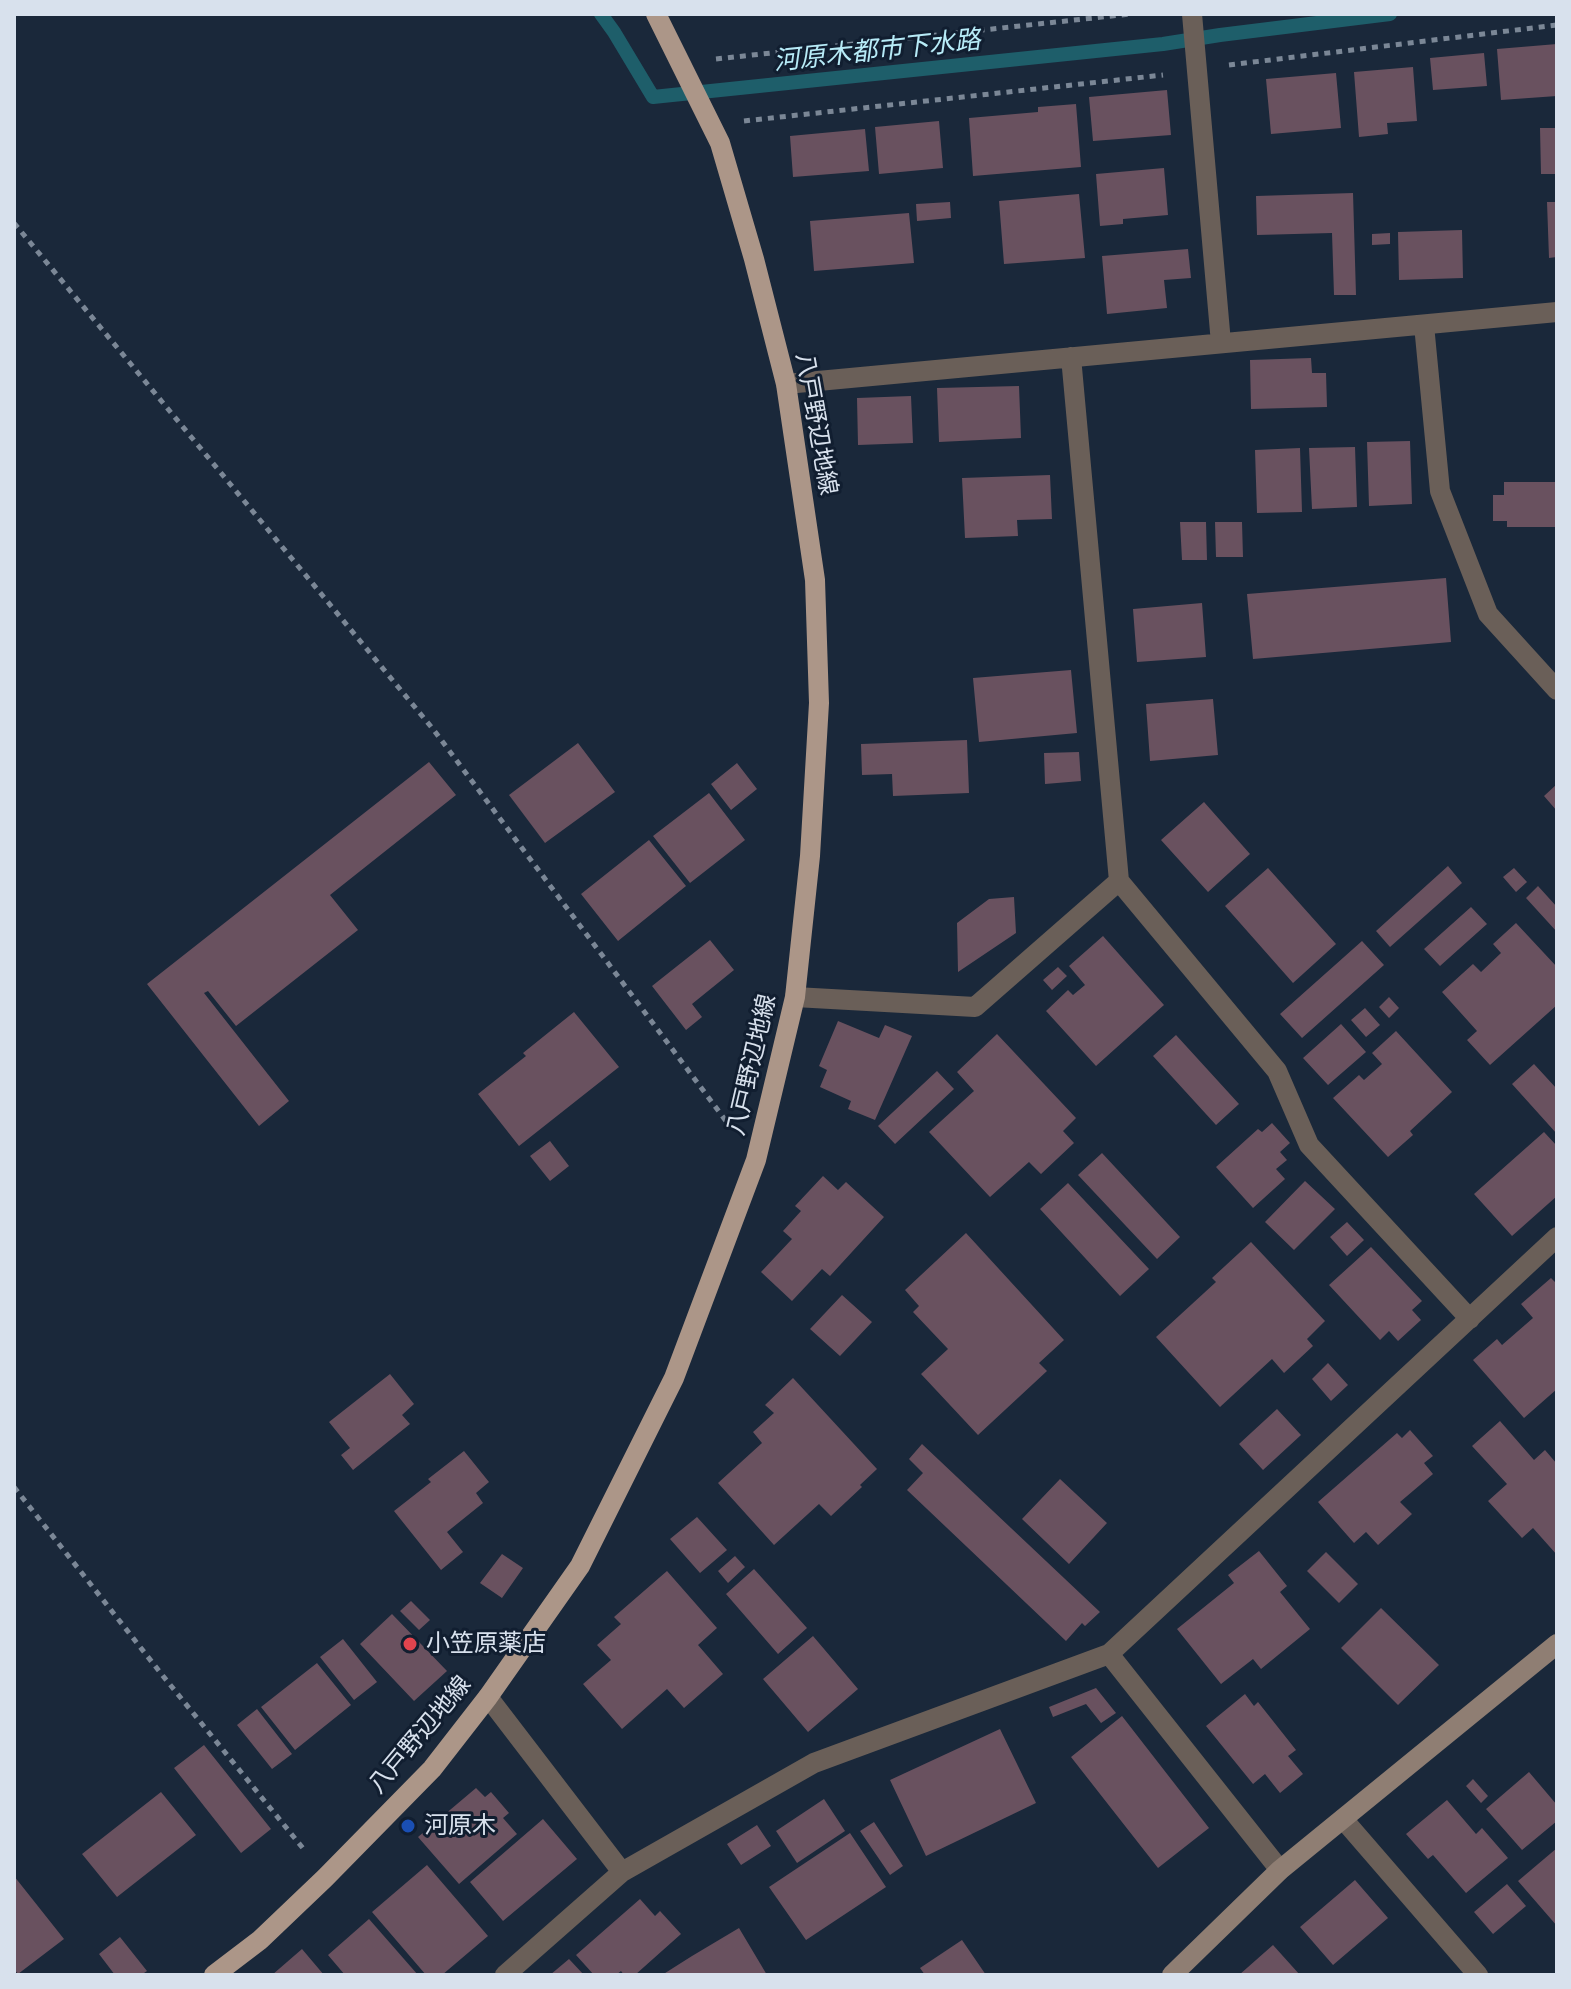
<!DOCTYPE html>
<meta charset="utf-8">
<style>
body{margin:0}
#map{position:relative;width:1571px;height:1989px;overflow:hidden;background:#1a283a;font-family:"Alegreya Sans",sans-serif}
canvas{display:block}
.frame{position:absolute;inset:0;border:16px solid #d8e1ed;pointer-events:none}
</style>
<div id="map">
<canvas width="1571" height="1989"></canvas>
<div class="frame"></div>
</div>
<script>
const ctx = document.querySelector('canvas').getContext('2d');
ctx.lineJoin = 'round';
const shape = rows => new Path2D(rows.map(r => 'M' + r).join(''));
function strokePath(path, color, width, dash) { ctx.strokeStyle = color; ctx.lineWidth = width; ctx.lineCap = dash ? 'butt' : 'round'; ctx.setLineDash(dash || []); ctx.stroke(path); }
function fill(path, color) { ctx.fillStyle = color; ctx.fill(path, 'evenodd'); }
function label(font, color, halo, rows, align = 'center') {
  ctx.font = font + ' "Alegreya Sans","Noto Sans JP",sans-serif'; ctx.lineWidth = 6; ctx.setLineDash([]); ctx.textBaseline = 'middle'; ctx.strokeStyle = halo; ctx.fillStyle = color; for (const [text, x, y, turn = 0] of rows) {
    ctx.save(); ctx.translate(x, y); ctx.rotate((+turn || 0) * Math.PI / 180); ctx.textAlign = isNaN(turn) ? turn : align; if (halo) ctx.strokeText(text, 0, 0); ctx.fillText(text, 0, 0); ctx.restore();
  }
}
strokePath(shape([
 [601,14,614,32,653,97,1163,44,1220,35,1390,14]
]), '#1e5e6a', 14);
fill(shape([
 [1557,44,1557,96,1501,100,1497,49],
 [1484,53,1487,86,1433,90,1430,58],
 [1413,67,1417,121,1387,123,1388,134,1359,137,1354,72],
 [1336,73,1341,128,1271,134,1266,79],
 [1167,90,1171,135,1093,141,1089,97],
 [1076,104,1081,167,973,176,969,118,1038,112,1038,107],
 [939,121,943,168,879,174,875,127],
 [1540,128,1557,128,1557,174,1541,174],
 [865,129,869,171,793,177,790,136],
 [1164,168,1168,215,1123,219,1123,224,1100,226,1096,174],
 [1353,193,1356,295,1334,295,1332,233,1257,235,1256,196],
 [1079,194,1085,258,1004,264,999,201],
 [950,202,951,218,917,221,916,204],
 [1547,202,1557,202,1557,257,1549,258],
 [909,213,914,263,814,271,810,221],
 [1462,230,1463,278,1399,280,1398,232],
 [1390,233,1390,244,1372,245,1372,234],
 [1188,249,1191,278,1164,280,1167,308,1107,314,1102,256],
 [1311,358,1312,373,1326,373,1327,407,1251,409,1250,360],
 [1019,386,1021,438,939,442,937,388],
 [911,396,913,443,858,445,857,398],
 [1410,441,1412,504,1369,506,1367,442],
 [1355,447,1357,507,1312,509,1309,448],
 [1300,448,1302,512,1257,513,1255,450],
 [1050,475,1052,519,1017,520,1018,536,965,538,962,478],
 [1504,482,1557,482,1556,527,1507,527,1507,521,1493,521,1493,495,1504,495],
 [1180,522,1206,522,1207,560,1182,560],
 [1215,522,1242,522,1243,557,1216,557],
 [1446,578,1451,642,1253,659,1247,594],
 [1202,603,1206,657,1137,662,1133,609],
 [1071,670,1077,733,979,742,973,678],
 [1213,699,1218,755,1150,761,1146,704],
 [967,740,969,793,893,796,892,774,862,775,861,744],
 [578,743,615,792,545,843,509,795],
 [1079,752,1081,781,1045,784,1044,753],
 [429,762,456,795,330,895,358,930,236,1026,208,991,204,993,289,1101,259,1126,147,984],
 [737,763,757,789,731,810,711,784],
 [1557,784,1557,811,1544,796],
 [709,793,745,840,690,883,653,836],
 [1204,802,1250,854,1208,892,1161,840],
 [649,840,686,886,618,941,581,894],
 [1448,866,1462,883,1390,947,1376,931],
 [1268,868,1336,944,1293,983,1225,906],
 [1514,868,1527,882,1516,892,1503,877],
 [1538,886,1557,907,1557,932,1526,898],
 [1014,897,1016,933,958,972,957,923,989,899],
 [1471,907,1487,924,1440,966,1424,949],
 [1516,923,1557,967,1557,1005,1490,1065,1467,1040,1477,1031,1442,992,1473,964,1481,972,1501,953,1493,944],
 [1103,936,1164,1005,1096,1066,1046,1011,1068,990,1073,995,1085,985,1069,966],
 [710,940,734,970,692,1004,702,1017,686,1030,652,986],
 [1362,941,1384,965,1302,1038,1280,1014],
 [1058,967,1067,976,1052,990,1043,980],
 [1389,997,1399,1008,1389,1018,1379,1007],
 [1365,1008,1380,1025,1366,1037,1351,1020],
 [574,1012,619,1067,519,1146,478,1094,526,1056,523,1053],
 [838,1021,879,1038,885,1025,912,1036,875,1120,848,1109,851,1101,820,1087,827,1070,819,1066],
 [1341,1024,1366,1052,1328,1085,1303,1058],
 [1396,1031,1452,1092,1410,1131,1413,1135,1388,1157,1333,1098,1359,1075,1364,1080,1382,1064,1372,1053],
 [997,1034,1076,1118,1063,1131,1074,1143,1041,1174,1029,1162,990,1197,929,1132,974,1091,957,1072],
 [1176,1035,1239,1104,1216,1125,1153,1056],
 [1534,1064,1557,1089,1557,1134,1512,1084],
 [937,1071,954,1089,895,1144,878,1126],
 [1272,1123,1290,1143,1280,1152,1287,1160,1276,1169,1285,1179,1253,1208,1216,1167,1258,1129,1262,1132],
 [1544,1132,1557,1146,1557,1196,1512,1236,1474,1194],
 [550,1141,569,1166,550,1181,530,1156],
 [1102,1153,1180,1237,1157,1259,1078,1175],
 [823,1176,838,1190,846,1182,884,1217,830,1276,822,1269,792,1301,761,1272,792,1239,783,1231,801,1211,795,1206],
 [1305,1181,1335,1209,1294,1250,1265,1222],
 [1068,1183,1149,1269,1120,1296,1040,1209],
 [1347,1222,1364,1240,1347,1256,1330,1237],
 [966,1233,1064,1340,1039,1363,1047,1371,978,1435,921,1374,948,1349,913,1312,919,1306,905,1290],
 [1251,1242,1325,1321,1307,1339,1313,1346,1284,1373,1272,1359,1220,1407,1156,1337,1216,1282,1212,1278],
 [1371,1247,1422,1301,1412,1310,1421,1320,1398,1341,1389,1331,1380,1340,1329,1285],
 [1551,1278,1557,1284,1557,1389,1524,1418,1473,1360,1497,1339,1502,1345,1533,1318,1521,1304],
 [842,1295,872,1322,840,1356,810,1329],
 [1328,1363,1348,1385,1331,1401,1312,1379],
 [390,1374,414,1404,402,1415,410,1424,353,1470,341,1455,350,1448,329,1422],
 [793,1378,877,1469,860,1485,862,1487,831,1516,819,1504,774,1545,718,1483,762,1443,753,1432,774,1413,765,1405],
 [1277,1409,1301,1435,1263,1470,1239,1444],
 [1500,1421,1534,1460,1545,1450,1557,1464,1557,1555,1533,1528,1522,1538,1488,1501,1507,1484,1472,1446],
 [1410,1430,1433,1456,1424,1463,1433,1474,1400,1502,1412,1514,1378,1545,1366,1532,1354,1543,1318,1502,1397,1433,1402,1438],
 [922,1444,1100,1612,1085,1626,1082,1623,1066,1641,907,1490,923,1473,909,1459],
 [464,1451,489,1482,476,1493,483,1503,447,1532,463,1552,441,1570,394,1511,431,1482,428,1479],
 [1060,1479,1107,1523,1069,1564,1022,1519],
 [697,1517,727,1550,700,1573,670,1539],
 [1259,1551,1287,1586,1280,1592,1310,1629,1261,1669,1253,1659,1221,1684,1177,1629,1234,1583,1228,1575],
 [1326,1552,1358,1584,1339,1603,1307,1571],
 [502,1554,523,1568,502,1598,480,1583],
 [735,1556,745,1567,728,1583,718,1571],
 [754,1569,807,1628,778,1654,726,1594],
 [667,1571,717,1628,698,1645,723,1674,684,1708,667,1689,622,1729,583,1684,611,1660,597,1645,621,1624,614,1617],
 [411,1601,430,1620,419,1630,400,1611],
 [1381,1608,1439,1665,1398,1705,1341,1648],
 [392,1614,447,1671,414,1701,360,1644],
 [813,1636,858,1689,808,1732,763,1679],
 [343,1639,377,1682,354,1700,320,1657],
 [317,1663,351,1705,295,1750,261,1707],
 [1096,1688,1116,1713,1101,1723,1086,1704,1053,1717,1049,1707],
 [1245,1694,1254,1706,1258,1702,1296,1750,1288,1756,1303,1774,1280,1793,1265,1774,1253,1784,1206,1726],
 [257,1709,292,1754,272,1769,237,1725],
 [1122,1716,1209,1828,1158,1868,1071,1757],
 [1000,1729,1036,1803,926,1856,890,1780],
 [204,1745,271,1829,241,1853,174,1768],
 [1529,1772,1557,1805,1557,1821,1522,1850,1486,1809],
 [1473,1779,1488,1796,1481,1803,1466,1786],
 [476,1788,485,1797,491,1792,509,1813,503,1818,517,1834,459,1884,418,1837],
 [161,1792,196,1835,117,1897,82,1854],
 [824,1799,845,1831,797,1863,776,1831],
 [1447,1800,1476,1834,1482,1828,1508,1858,1466,1893,1433,1855,1428,1859,1406,1834],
 [543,1819,577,1859,503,1921,470,1882],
 [874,1822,903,1866,890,1875,860,1831],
 [757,1825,771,1846,741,1865,727,1844],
 [850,1833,886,1887,806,1940,769,1887],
 [1557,1848,1557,1926,1518,1881],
 [427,1865,488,1936,442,1975,426,1975,372,1912],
 [14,1876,64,1939,18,1974,14,1969],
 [1355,1880,1388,1918,1333,1965,1300,1927],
 [1507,1884,1526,1906,1493,1934,1474,1912],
 [640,1899,655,1916,660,1911,681,1934,635,1975,624,1975,621,1971,616,1975,594,1975,576,1955],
 [369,1919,418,1975,345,1975,328,1955],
 [739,1928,767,1975,662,1975,692,1956],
 [120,1937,147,1971,141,1975,115,1975,99,1954],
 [962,1940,986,1975,925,1975,920,1968],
 [1273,1945,1300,1975,1239,1975],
 [302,1949,324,1975,272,1975],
 [569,1959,584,1975,550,1975]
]), '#69515f');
strokePath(shape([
 [716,59,1130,14],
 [1229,65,1557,25],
 [744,121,1163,75],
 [14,223,433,729,729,1125],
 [14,1487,163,1676,306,1852]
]), '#7b8796', 5, [6, 6]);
strokePath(shape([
 [1192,14,1221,343],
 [1424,325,1440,491,1488,614,1557,690],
 [1071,357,1119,881,1277,1071,1309,1145,1470,1319],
 [786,384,1557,312],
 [795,997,975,1007,1119,881],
 [1109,1654,1280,1870],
 [488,1697,622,1872],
 [1343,1819,1478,1975],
 [505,1975,622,1872,814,1763,1109,1654,1557,1237]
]), '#6a5f58', 20);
strokePath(shape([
 [1172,1975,1280,1870,1557,1644]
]), '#8f7e73', 20);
strokePath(shape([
 [214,1975,260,1940,325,1878,432,1769,488,1697,580,1566,674,1378,756,1160,795,997,810,856,819,703,815,580,786,384,754,259,720,143,656,14]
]), '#ac9688', 20);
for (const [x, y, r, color] of [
 [410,1644,8,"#e0444e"],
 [408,1826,8,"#1a4fb4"]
]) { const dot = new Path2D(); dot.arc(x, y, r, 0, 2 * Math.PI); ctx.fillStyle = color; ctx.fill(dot); strokePath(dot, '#111e30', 3); }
label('24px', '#d8e1ed', '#111e30', [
 ["八戸野辺地線",816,424,80],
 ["八戸野辺地線",752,1065,-77],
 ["八戸野辺地線",420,1735,-50]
]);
label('24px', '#d8e1ed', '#111e30', [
 ["小笠原薬店",426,1644],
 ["河原木",424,1826]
], 'left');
label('italic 26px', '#b7ebf7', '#111e30', [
 ["河原木都市下水路",877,51,-6]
]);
</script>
